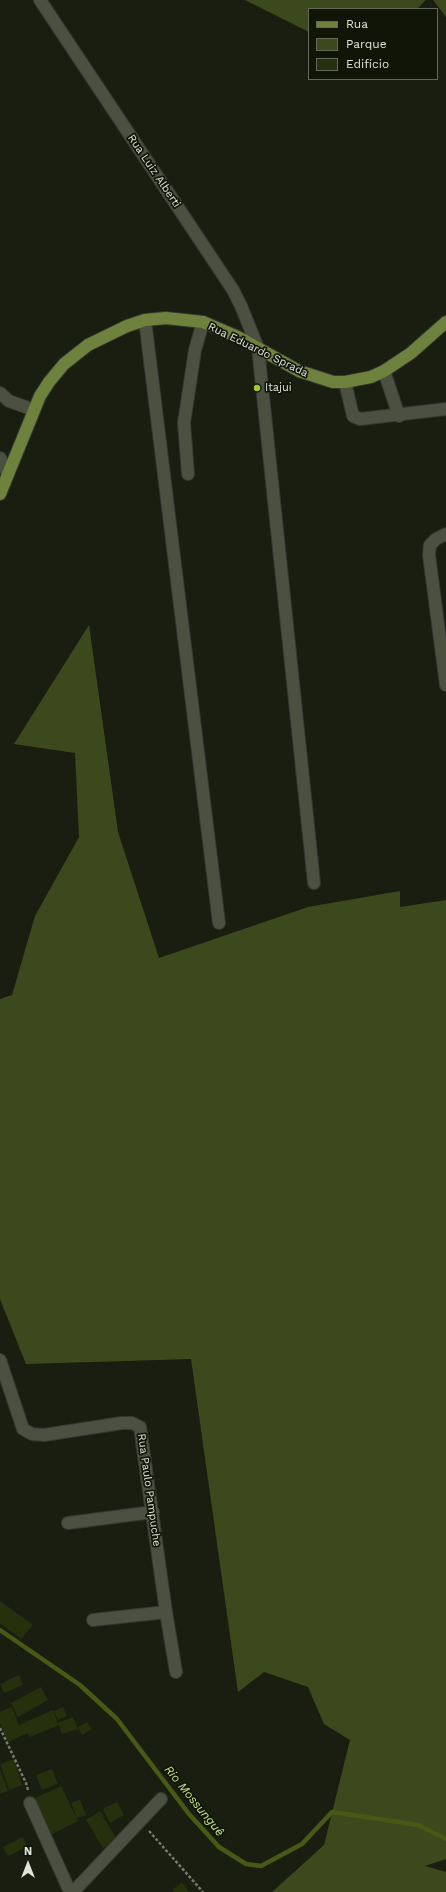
<!DOCTYPE html>
<meta charset="utf-8">
<style>
body{margin:0}
#map{position:relative;width:446px;height:1892px;overflow:hidden;background:#1a1e11;font-family:"Work Sans",sans-serif}
canvas{display:block}
.legend{position:absolute;left:308px;top:8px;width:130px;height:72px;box-sizing:border-box;background:#111508;border:1px solid #64685c;margin:0;padding:5px 7px;list-style:none;font-size:12px;color:#e1e4db}
.legend li{display:flex;align-items:center;gap:8px;height:20px}
.legend b{width:20px;border:1px solid #64685c}
.north{position:absolute;left:8px;top:1844px;width:40px;height:40px;-webkit-text-stroke:3px #111508;paint-order:stroke;rotate:0deg;font-size:11px;font-weight:700;line-height:16px;text-align:center;color:#e1e4db}
.north::after{content:'';display:block;margin:auto;width:14px;height:18px;background:#e1e4db;clip-path:polygon(50% 0,100% 100%,50% 72%,0 100%)}
</style>
<div id="map">
<canvas width="446" height="1892"></canvas>
<ul class="legend">
<li><b style="height:5px;background:#6e823e"></b>Rua</li>
<li><b style="height:11px;background:#3c491d"></b>Parque</li>
<li><b style="height:11px;background:#26300d"></b>Edifício</li>
</ul>
<div class="north">N</div>
</div>
<script>
const ctx = document.querySelector('canvas').getContext('2d');
ctx.lineJoin = 'round';
function fill(path, color) { ctx.fillStyle = color; ctx.fill(path, 'evenodd'); }
const shape = rows => new Path2D(rows.map(r => 'M' + r).join(''));
function strokePath(path, color, width, dash) { ctx.strokeStyle = color; ctx.lineWidth = width; ctx.lineCap = dash ? 'butt' : 'round'; ctx.setLineDash(dash || []); ctx.stroke(path); }
function label(font, color, halo, rows, align = 'center') {
  ctx.font = font + ' "Work Sans",sans-serif'; ctx.lineWidth = 3.5; ctx.setLineDash([]); ctx.textBaseline = 'middle'; ctx.strokeStyle = halo; ctx.fillStyle = color; for (const [text, x, y, turn = 0] of rows) {
    ctx.save(); ctx.translate(x, y); ctx.rotate((+turn || 0) * Math.PI / 180); ctx.textAlign = isNaN(turn) ? turn : align; if (halo) ctx.strokeText(text, 0, 0); ctx.fillText(text, 0, 0); ctx.restore();
  }
}
fill(shape([
 [245,0,426,0,417,9,309,9,309,32],
 [433,0,446,0,446,17],
 [89,625,118,832,159,958,308,907,400,891,400,907,446,900,446,1859,425,1866,446,1872,446,1892,272,1892,324,1845,350,1740,324,1724,308,1687,264,1672,238,1692,191,1359,26,1364,0,1299,0,999,12,995,35,916,79,837,75,753,14,744]
]), '#3c491d');
strokePath(shape([
 [0,1630,80,1685,117,1719,189,1814,219,1847,246,1864,261,1866,302,1844,332,1812,418,1825,446,1839]
]), '#475a15', 4.5);
fill(shape([
 [0,1601,33,1625,21,1639,0,1623],
 [19,1675,23,1685,4,1693,0,1684],
 [41,1687,48,1700,18,1717,11,1703],
 [12,1707,19,1725,53,1710,58,1723,73,1717,78,1729,62,1734,59,1725,30,1737,28,1733,8,1742,0,1723,0,1712],
 [63,1707,67,1716,58,1720,54,1711],
 [87,1722,92,1729,82,1735,78,1727],
 [14,1759,22,1785,9,1790,0,1764],
 [0,1769,8,1791,0,1794],
 [52,1769,58,1784,42,1790,36,1775],
 [61,1786,78,1821,50,1835,33,1799],
 [80,1800,86,1815,77,1818,71,1803],
 [117,1802,124,1815,110,1823,103,1809],
 [100,1811,117,1840,103,1848,86,1820],
 [23,1837,27,1847,8,1856,3,1847],
 [182,1882,189,1892,174,1892,172,1890]
]), '#26300d');
const minor = shape([
 [40,0,233,290,241,306,258,348,314,883],
 [145,320,219,923],
 [384,371,399,416],
 [345,382,353,416,360,419,446,409],
 [0,393,9,401,34,410],
 [0,458,8,474],
 [188,474,184,423,195,350,203,322],
 [446,534,436,539,430,545,429,555,446,685],
 [0,1360,23,1429,32,1434,44,1435,122,1423,132,1423,140,1427,166,1612,176,1672],
 [68,1523,153,1512],
 [93,1620,166,1612],
 [30,1803,70,1892],
 [73,1892,161,1799]
]);
const major = shape([
 [0,494,40,396,49,382,64,364,88,345,127,326,145,320,166,318,203,322,238,337,299,371,333,382,345,382,371,377,384,371,411,353,446,322]
]);
strokePath(minor, '#353831', 14);
strokePath(major, '#353831', 14);
strokePath(shape([
 [0,1728,26,1783,28,1790],
 [149,1831,203,1892]
]), '#76796e', 2.5, [3, 2]);
strokePath(minor, '#4b5041', 12);
strokePath(major, '#6e823e', 12);
for (const [x, y, r, color] of [
 [257,388,4,"#a1c92a"]
]) { const dot = new Path2D(); dot.arc(x, y, r, 0, 2 * Math.PI); ctx.fillStyle = color; ctx.fill(dot); strokePath(dot, '#111508', 1.5); }
label('11px', '#e1e4db', '#111508', [
 ["Rua Luiz Alberti",154,171,56],
 ["Rua Eduardo Sprada",258,350,26],
 ["Rua Paulo Pampuche",149,1490,82]
]);
label('11px', '#e1e4db', '#111508', [
 ["Itajui",265,388]
], 'left');
label('italic 12px', '#c8e788', '#111508', [
 ["Rio Mossunguê",194,1801,51]
]);
</script>
